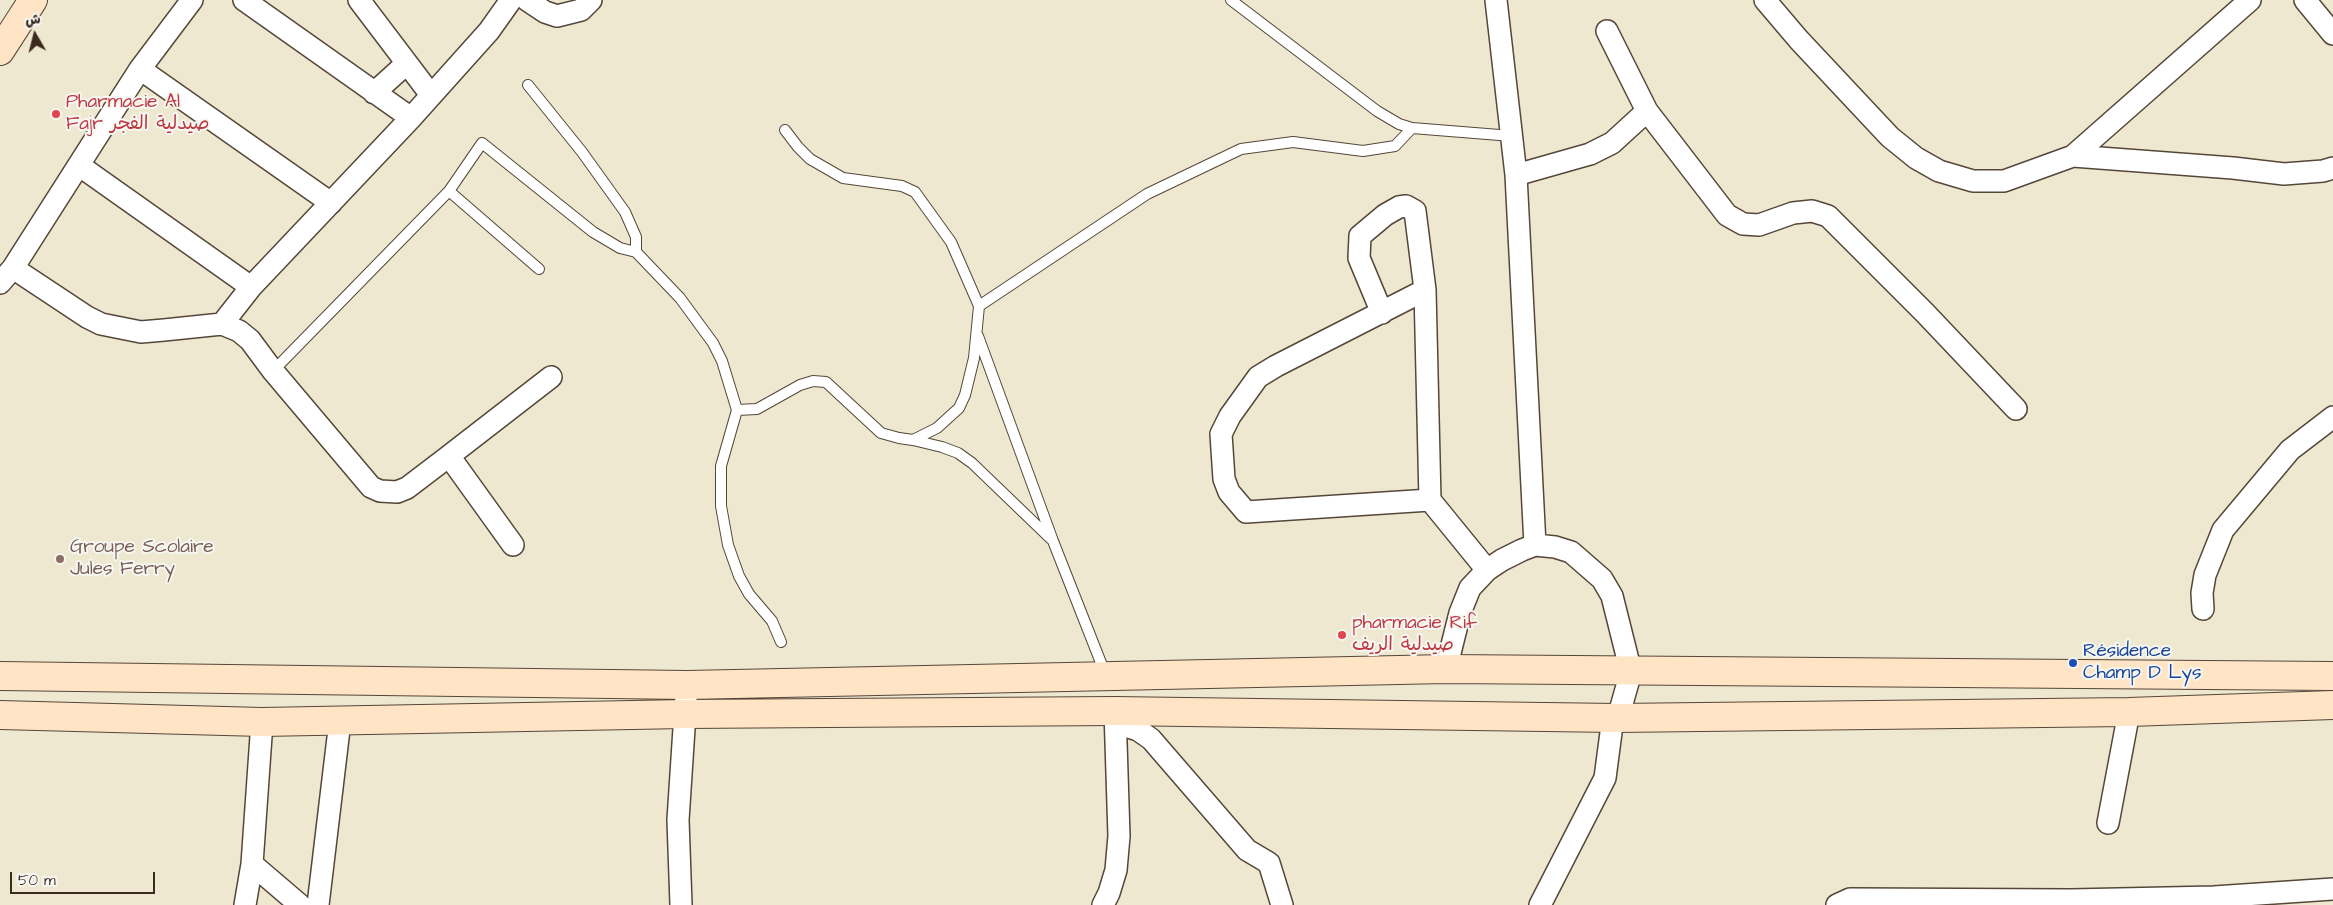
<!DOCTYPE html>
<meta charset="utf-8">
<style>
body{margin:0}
#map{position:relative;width:2333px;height:905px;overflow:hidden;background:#ede8cf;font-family:"Architects Daughter","Playpen Sans Arabic",sans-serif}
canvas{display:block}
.north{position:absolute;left:10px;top:10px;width:50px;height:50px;-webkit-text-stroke:4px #f6f6f2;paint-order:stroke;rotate:352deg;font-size:14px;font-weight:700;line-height:20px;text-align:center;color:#3b2a1e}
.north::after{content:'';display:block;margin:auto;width:18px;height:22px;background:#3b2a1e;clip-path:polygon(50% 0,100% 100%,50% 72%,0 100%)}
.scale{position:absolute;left:10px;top:872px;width:145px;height:22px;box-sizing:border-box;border:2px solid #3b2a1e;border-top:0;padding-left:6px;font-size:15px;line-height:18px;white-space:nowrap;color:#3b2a1e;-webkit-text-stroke:4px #f6f6f2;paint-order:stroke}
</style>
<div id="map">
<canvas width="2333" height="905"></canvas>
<div class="north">ش</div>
<div class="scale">50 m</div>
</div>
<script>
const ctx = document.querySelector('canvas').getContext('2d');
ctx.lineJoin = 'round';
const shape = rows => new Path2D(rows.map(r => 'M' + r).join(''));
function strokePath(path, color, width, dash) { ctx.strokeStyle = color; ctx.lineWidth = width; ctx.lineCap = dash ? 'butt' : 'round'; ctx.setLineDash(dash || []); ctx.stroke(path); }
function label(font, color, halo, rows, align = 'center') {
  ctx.font = font + ' "Architects Daughter","Playpen Sans Arabic",sans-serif'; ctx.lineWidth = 4; ctx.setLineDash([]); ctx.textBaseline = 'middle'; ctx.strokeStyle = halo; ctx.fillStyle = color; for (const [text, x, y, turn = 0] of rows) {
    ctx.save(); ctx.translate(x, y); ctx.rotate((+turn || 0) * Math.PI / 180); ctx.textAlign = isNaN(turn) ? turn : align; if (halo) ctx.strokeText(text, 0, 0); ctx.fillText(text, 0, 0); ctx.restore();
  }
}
const lane = shape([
 [1231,0,1377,111,1399,124,1412,128,1512,136],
 [528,85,582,152,625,212,636,237,636,252],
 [785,130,798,147,810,159,843,178,902,186,915,192,951,242,979,306],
 [449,191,539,269],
 [978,336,1053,541,1105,673],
 [273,371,449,191,482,143,593,232,620,248,636,252,680,298,713,343,722,361,737,410,721,466,721,506,728,545,739,576,749,594,772,621,781,642],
 [737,410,757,409,800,385,813,381,826,382,881,433,899,438,913,440,937,428,959,408,965,395,974,358,979,306,1147,194,1241,149,1293,142,1363,151,1395,146,1412,128],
 [913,440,942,447,958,453,972,463,1051,539]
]);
const street = shape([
 [244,0,411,118],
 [359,0,431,95],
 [527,0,545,12,557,16,581,10,591,0],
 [1496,0,1516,175,1535,545],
 [1765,0,1799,40,1890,137,1916,158,1939,171,1973,181,2004,181,2073,156,2233,168,2284,174,2323,171,2333,168],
 [2305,0,2333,34],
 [1607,31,1647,111,1727,215,1743,224,1759,225,1793,213,1812,211,1828,216,1925,313,2016,409],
 [140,69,331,203],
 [374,93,406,64],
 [2073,156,2250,0],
 [80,166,251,287],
 [1516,175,1590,154,1612,143,1647,111],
 [13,268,140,69,192,0],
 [0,283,13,268,87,317,101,324,141,332,164,330,222,324,239,331,250,340,273,371,371,487,380,491,397,492,407,488,449,456,513,545],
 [1425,290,1276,366,1258,377,1230,416,1221,434,1224,479,1229,492,1246,512,1430,500],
 [1382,313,1359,258,1360,236,1385,215,1399,207,1406,206,1415,211,1425,290,1430,500,1487,570],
 [222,324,251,287,411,118,489,31,511,0],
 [449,456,551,377],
 [2203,609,2202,593,2205,575,2223,530,2290,450,2333,417],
 [1446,669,1460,613,1470,588,1487,570,1502,560,1522,550,1535,545,1555,547,1571,552,1602,579,1612,596,1631,672,1621,707,1612,725,1605,778,1540,905],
 [1116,723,1138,730,1151,739,1247,850,1269,863,1282,905],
 [2108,823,2129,712],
 [252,864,300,905],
 [245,905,252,864,262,722],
 [318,905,340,721],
 [681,905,678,820,686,698],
 [1103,905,1109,893,1116,870,1119,836,1115,711],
 [1837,905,1850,899,2071,900,2214,897,2333,889]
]);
const secondary = shape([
 [0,51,33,0],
 [0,676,687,685,1446,669,2333,676],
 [0,715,262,722,685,714,1115,711,1616,718,2129,712,2333,705]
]);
strokePath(lane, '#564639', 12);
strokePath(street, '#564639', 24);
strokePath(secondary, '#564639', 30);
strokePath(lane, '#fff', 10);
strokePath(street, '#fff', 21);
strokePath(secondary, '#ffe4c6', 28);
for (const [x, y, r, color] of [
 [56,114,5,"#e0444e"],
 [60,559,5,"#8d6e63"],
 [1342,635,5,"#e0444e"],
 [2073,663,5,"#1a4fb4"]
]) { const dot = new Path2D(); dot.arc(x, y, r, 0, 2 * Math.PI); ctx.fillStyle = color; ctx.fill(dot); strokePath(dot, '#f6f6f2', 2); }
label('19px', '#be3a42', '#f6f6f2', [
 ["Pharmacie Al",66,103],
 ["Fajr صيدلية الفجر",66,125],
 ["pharmacie Rif",1352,624],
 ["صيدلية الريف",1352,646]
], 'left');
label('19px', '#785e54', '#f6f6f2', [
 ["Groupe Scolaire",70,548],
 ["Jules Ferry",70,570]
], 'left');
label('19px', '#164399', '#f6f6f2', [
 ["Résidence",2083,652],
 ["Champ D Lys",2083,674]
], 'left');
</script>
